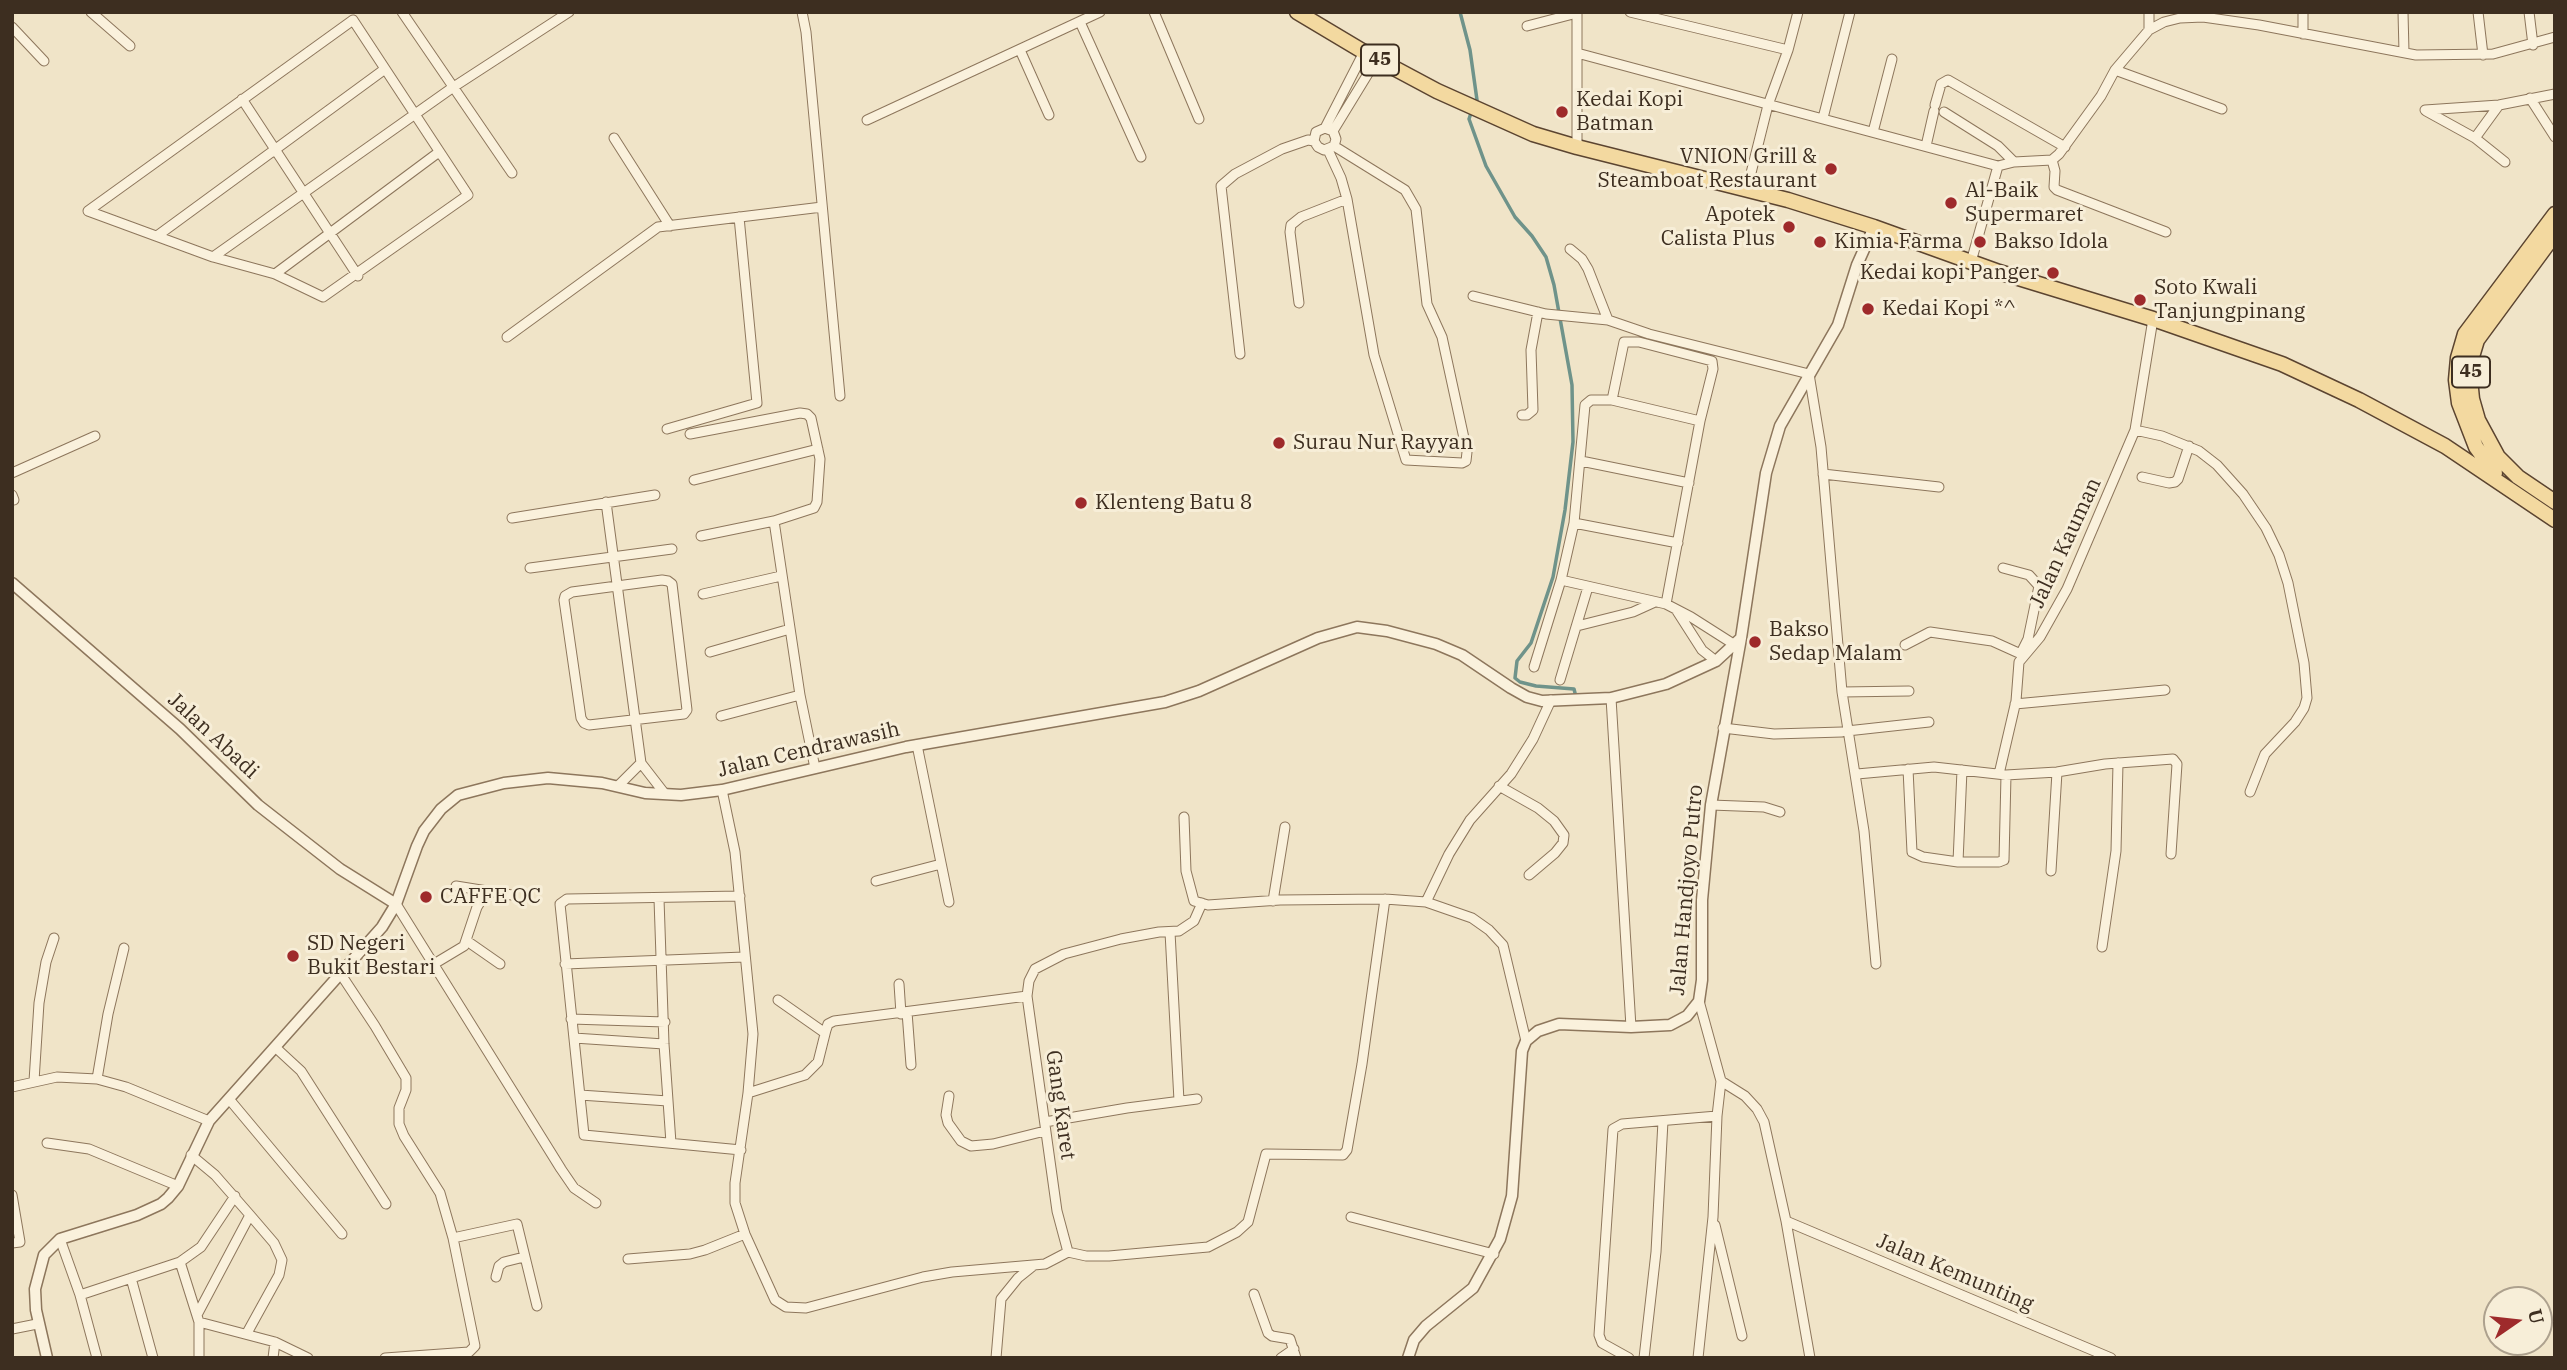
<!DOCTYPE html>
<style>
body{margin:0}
#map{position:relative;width:2567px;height:1370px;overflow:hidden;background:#f0e4c8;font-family:"IBM Plex Serif",serif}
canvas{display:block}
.frame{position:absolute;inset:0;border:14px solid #3d2e20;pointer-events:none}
.north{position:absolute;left:2483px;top:1286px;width:70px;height:70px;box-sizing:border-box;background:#f7eed8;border:2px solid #ada18e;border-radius:50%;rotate:76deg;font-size:19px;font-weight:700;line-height:28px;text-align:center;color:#3d2e20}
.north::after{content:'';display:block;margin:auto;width:24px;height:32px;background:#9e2a2b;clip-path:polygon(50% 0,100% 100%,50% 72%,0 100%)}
</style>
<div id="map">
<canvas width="2567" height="1370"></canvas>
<div class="frame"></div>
<div class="north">U</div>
</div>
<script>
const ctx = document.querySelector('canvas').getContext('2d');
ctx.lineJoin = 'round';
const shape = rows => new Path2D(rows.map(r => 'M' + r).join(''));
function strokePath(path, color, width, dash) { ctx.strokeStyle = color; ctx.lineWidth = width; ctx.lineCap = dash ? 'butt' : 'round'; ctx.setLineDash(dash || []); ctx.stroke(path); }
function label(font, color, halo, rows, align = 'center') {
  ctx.font = font + ' "IBM Plex Serif",serif'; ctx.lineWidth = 6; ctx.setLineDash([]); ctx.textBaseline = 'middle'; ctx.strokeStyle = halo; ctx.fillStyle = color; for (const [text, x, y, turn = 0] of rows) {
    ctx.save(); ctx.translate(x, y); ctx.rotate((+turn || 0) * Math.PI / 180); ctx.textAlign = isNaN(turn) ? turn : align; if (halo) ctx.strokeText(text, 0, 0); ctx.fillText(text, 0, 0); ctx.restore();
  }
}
strokePath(shape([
 [1460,12,1470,50,1477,100,1476,103],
 [1472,110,1469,119,1486,166,1515,217,1532,236,1546,257,1554,285,1572,385,1573,442,1565,510,1553,577,1531,643,1517,661,1515,678,1520,682,1536,686,1574,689,1576,697]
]), '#6f938a', 3.5);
const minor = shape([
 [91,12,130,46],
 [402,12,512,173],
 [802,12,806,32,840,396],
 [1154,12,1199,119],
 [1630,12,1788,50],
 [2149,12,2149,30],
 [2403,12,2404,52],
 [2478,12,2483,55],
 [2529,12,2533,45],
 [353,20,468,195,323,297,275,274,213,257,88,211,353,20],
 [1080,22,1141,157],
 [1527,26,1577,13],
 [12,27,44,61],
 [2303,34,2303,12],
 [1020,50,1049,115],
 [1577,53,1998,166],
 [2115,70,2222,109],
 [2530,98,2555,137],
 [242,99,358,276],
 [1935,105,1941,84,1948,80,2065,147],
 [2425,110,2499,105,2555,94],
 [2426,111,2475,138,2505,162],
 [1944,112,1998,146,2014,162],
 [1823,118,1850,12],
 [867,120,1100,12],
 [1325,128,1364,52],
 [1333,131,1325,128,1316,132,1314,141,1318,147,1324,150,1334,146,1336,139,1333,131,1377,59],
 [1873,132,1892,59],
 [614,138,670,226],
 [2475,138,2499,105],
 [1926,146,1934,111],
 [1577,147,1577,12],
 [1328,150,1341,178,1347,199,1374,355,1406,460,1462,463,1466,461,1467,452,1442,337,1427,304,1416,209,1405,190,1334,146],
 [2052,160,2055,171,2054,187,2057,190,2166,232],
 [1747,189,1768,105,1788,50,1798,12],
 [157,236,385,69],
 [1570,249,1582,259,1588,269,1608,320],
 [213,257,452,88,569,12],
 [1971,262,1998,166,2014,162,2052,160,2059,154,2101,96,2115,70,2149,30,2164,22,2180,18,2203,17,2259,25,2416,55,2493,54,2555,37],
 [275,274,439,152],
 [1473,296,1546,314,1608,320,1649,334,1809,374,1821,447,1842,692,1864,831,1876,964],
 [1299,303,1290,232,1291,225,1301,217,1347,199],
 [507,337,658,227,822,207],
 [1240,354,1221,186,1235,174,1282,149,1308,140,1314,141],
 [1612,400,1624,342,1639,342,1712,361,1713,369,1700,421,1666,604],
 [1522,415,1527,415,1533,410,1531,350,1538,312],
 [667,429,757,403,739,217],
 [2135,430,2162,436,2199,451,2217,465,2243,494,2266,528,2279,555,2288,583,2304,663,2307,698,2304,708,2295,722,2265,754,2250,792],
 [690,434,800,413,807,414,811,418,820,459,817,502,814,508,774,521,800,695,815,768],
 [1581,461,1689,483],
 [12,473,95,436],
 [1823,474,1939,487],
 [2142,477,2169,483,2175,482,2178,479,2189,446],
 [694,480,818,449],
 [12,495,14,500],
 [606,502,641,763,665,794],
 [512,518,655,495],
 [1574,523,1678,543],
 [701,536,774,521],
 [530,568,672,549],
 [2003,568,2029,575,2039,586,2028,639,2021,653],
 [662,580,668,581,672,584,687,710,684,714,589,725,584,723,581,718,564,600,565,596,572,592,662,580],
 [1561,580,1666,604,1691,617,1735,645],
 [703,594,781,576],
 [1677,611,1702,650,1716,661],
 [1577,626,1633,612,1655,602],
 [1905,645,1930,632,1992,641,2023,655],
 [710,652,790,629],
 [1534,667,1561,580,1574,523,1585,405,1591,400,1612,400,1700,421],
 [1560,680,1588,587],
 [1842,692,1909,691],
 [1611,698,1631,1027],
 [2015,704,2165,690],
 [721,716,800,695],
 [1723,728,1774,734,1842,732],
 [1847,731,1929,722],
 [917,745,949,902],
 [1908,769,1912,852,1923,857,1958,862,1999,862,2004,860,2006,775],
 [1857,774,1934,767,2006,775,2057,772,2105,764,2173,759,2177,764,2171,854],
 [1999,774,2016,701,2019,662,2040,637,2067,589,2135,430,2153,319],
 [618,786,641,763],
 [1499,786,1538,808,1554,821,1564,835,1563,843,1555,853,1529,875],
 [722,790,735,852,753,1034,748,1093,735,1183,735,1203,745,1234,775,1300,786,1307,806,1308,923,1277,952,1272,1045,1264,1068,1252],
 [1711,805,1764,807,1780,812],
 [1184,817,1186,871,1194,901,1208,905,1280,900,1385,899,1426,902,1472,918,1489,930,1503,945,1526,1041],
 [1958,862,1962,770],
 [2051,871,2057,772],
 [876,881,941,864],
 [456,886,512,895],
 [740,896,567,899,560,904,584,1135,741,1150],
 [659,899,664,1044,671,1143],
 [1273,901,1285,827],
 [1426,902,1449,854,1470,820,1511,774,1533,739,1551,700],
 [1202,903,1194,921,1179,931,1159,932,1121,939,1064,954,1035,969,1029,981,1027,996,1057,1211,1068,1252,1086,1256,1109,1256,1208,1247,1237,1232,1248,1222,1266,1154,1343,1155,1347,1150,1362,1064,1385,899],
 [396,904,561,1169,574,1188,596,1203],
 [1170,932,1179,1101],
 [467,941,500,964],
 [2102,947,2116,851,2118,763],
 [434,964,464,946,477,907,487,891],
 [565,964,744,957],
 [340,973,375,1026,406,1078,406,1090,399,1108,399,1124,404,1136,440,1193,453,1238,475,1346,469,1352,385,1358],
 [899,984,901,1014],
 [778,1000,825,1033],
 [907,1012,911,1065],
 [571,1019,665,1022],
 [574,1038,664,1044],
 [275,1047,301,1071,386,1204],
 [97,1079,108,1014,124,948],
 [34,1081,39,1003,46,962,54,938],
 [1721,1081,1745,1096,1757,1109,1764,1122,1786,1221,1810,1358],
 [12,1087,57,1077,97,1079,126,1087,209,1121],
 [748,1093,805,1075,818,1062,826,1030,828,1024,834,1021,1027,996],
 [580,1095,668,1101],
 [949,1096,946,1115,948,1123,961,1141,971,1146,993,1144,1045,1131],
 [229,1099,342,1234],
 [1045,1122,1127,1108,1197,1099],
 [47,1143,89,1149,178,1186],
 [191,1155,215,1175,250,1215,274,1243,282,1260,279,1275,247,1333],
 [12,1195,20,1242,12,1243],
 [1351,1217,1494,1254],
 [1786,1221,2111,1358],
 [1715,1225,1742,1336],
 [453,1238,517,1224,537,1306],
 [60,1239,80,1295,180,1262,201,1247,235,1196],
 [628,1259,690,1254,705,1250,745,1234],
 [180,1262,199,1322,275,1342,308,1358],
 [496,1277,499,1266,504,1262,524,1257],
 [131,1278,153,1358],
 [1254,1294,1268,1333,1272,1336,1290,1339,1296,1358],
 [80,1295,97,1358],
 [197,1315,250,1215],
 [12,1329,37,1324],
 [199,1358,199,1322],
 [273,1358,275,1342],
 [996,1358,1001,1299,1018,1278,1033,1266],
 [1281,1358,1294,1349],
 [1629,1358,1602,1343,1599,1335,1613,1129,1622,1124,1717,1116],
 [1644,1358,1656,1252,1663,1121],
 [1698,1358,1713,1217,1717,1116,1721,1081,1699,1001]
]);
const tertiary = shape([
 [12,583,180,729,258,805,340,869,396,904],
 [47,1358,36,1310,35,1289,44,1255,60,1239,137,1215,161,1204,168,1198,178,1186,209,1121,382,927,396,904,417,846,424,831,441,809,458,795,504,783,548,778,602,783,645,793,681,795,722,790,906,747,1165,702,1199,691,1318,638,1357,627,1387,631,1436,644,1462,655,1511,688,1527,697,1542,701,1611,698,1666,684,1716,661,1741,638],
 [1408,1358,1414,1340,1426,1326,1473,1288,1500,1239,1512,1196,1522,1051,1526,1041,1538,1031,1559,1024,1631,1027,1670,1025,1687,1016,1699,1001,1702,980,1702,900,1711,805,1741,638,1766,473,1780,426,1838,325,1857,265,1874,227]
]);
const primary = shape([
 [1297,12,1364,52,1437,91,1533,134,1577,147,1788,200,1874,227,1999,272,2153,319,2282,364,2359,400,2445,446,2555,520],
 [2555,234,2477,340,2471,360,2470,379,2472,399,2478,420,2498,457,2518,477,2555,502],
 [2495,473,2476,447,2459,403,2456,380,2458,358,2465,334,2555,214]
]);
strokePath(minor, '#8d765c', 11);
strokePath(tertiary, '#8d765c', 13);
strokePath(primary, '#5b4430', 17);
strokePath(minor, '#faf1dc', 9);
strokePath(tertiary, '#faf1dc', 10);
strokePath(primary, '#f3d9a0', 14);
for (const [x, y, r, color] of [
 [1562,112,7,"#9e2a2b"],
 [1831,169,7,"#9e2a2b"],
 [1951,203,7,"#9e2a2b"],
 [1789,227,7,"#9e2a2b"],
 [1820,242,7,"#9e2a2b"],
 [1980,242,7,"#9e2a2b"],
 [2053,273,7,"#9e2a2b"],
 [2140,300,7,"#9e2a2b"],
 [1868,309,7,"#9e2a2b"],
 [1279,443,7,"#9e2a2b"],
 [1081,503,7,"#9e2a2b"],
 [1755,642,7,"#9e2a2b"],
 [426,897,7,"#9e2a2b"],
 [293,956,7,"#9e2a2b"]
]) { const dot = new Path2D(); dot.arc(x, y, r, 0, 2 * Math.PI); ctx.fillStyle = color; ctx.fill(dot); strokePath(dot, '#f7eed8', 2.5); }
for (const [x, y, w] of [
 [1380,60,38],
 [2471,372,38]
]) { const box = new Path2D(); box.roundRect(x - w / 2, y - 15.5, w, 31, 5); ctx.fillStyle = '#f7eed8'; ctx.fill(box); strokePath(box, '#3d2e20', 2); }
label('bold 19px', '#3d2e20', null, [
 ["45",1380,60],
 ["45",2471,372]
]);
label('21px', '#3d2e20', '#f7eed8', [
 ["Kedai Kopi",1576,100],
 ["Batman",1576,124],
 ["VNION Grill &",1817,157,"right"],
 ["Steamboat Restaurant",1817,181,"right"],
 ["Al-Baik",1965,191],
 ["Supermaret",1965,215],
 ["Apotek",1775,215,"right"],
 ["Calista Plus",1775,239,"right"],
 ["Kimia Farma",1834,242],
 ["Bakso Idola",1994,242],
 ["Kedai kopi Panger",2039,273,"right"],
 ["Soto Kwali",2154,288],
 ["Tanjungpinang",2154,312],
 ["Kedai Kopi *^",1882,309],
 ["Surau Nur Rayyan",1293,443],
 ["Klenteng Batu 8",1095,503],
 ["Bakso",1769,630],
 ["Sedap Malam",1769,654],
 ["CAFFE QC",440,897],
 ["SD Negeri",307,944],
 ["Bukit Bestari",307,968]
], 'left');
label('21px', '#3d2e20', '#f7eed8', [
 ["Jalan Kauman",2066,543,-65],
 ["Jalan Abadi",213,736,43],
 ["Jalan Cendrawasih",809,750,-13],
 ["Jalan Handjoyo Putro",1687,890,-85],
 ["Gang Karet",1060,1105,82],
 ["Jalan Kemunting",1955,1273,23]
]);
</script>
